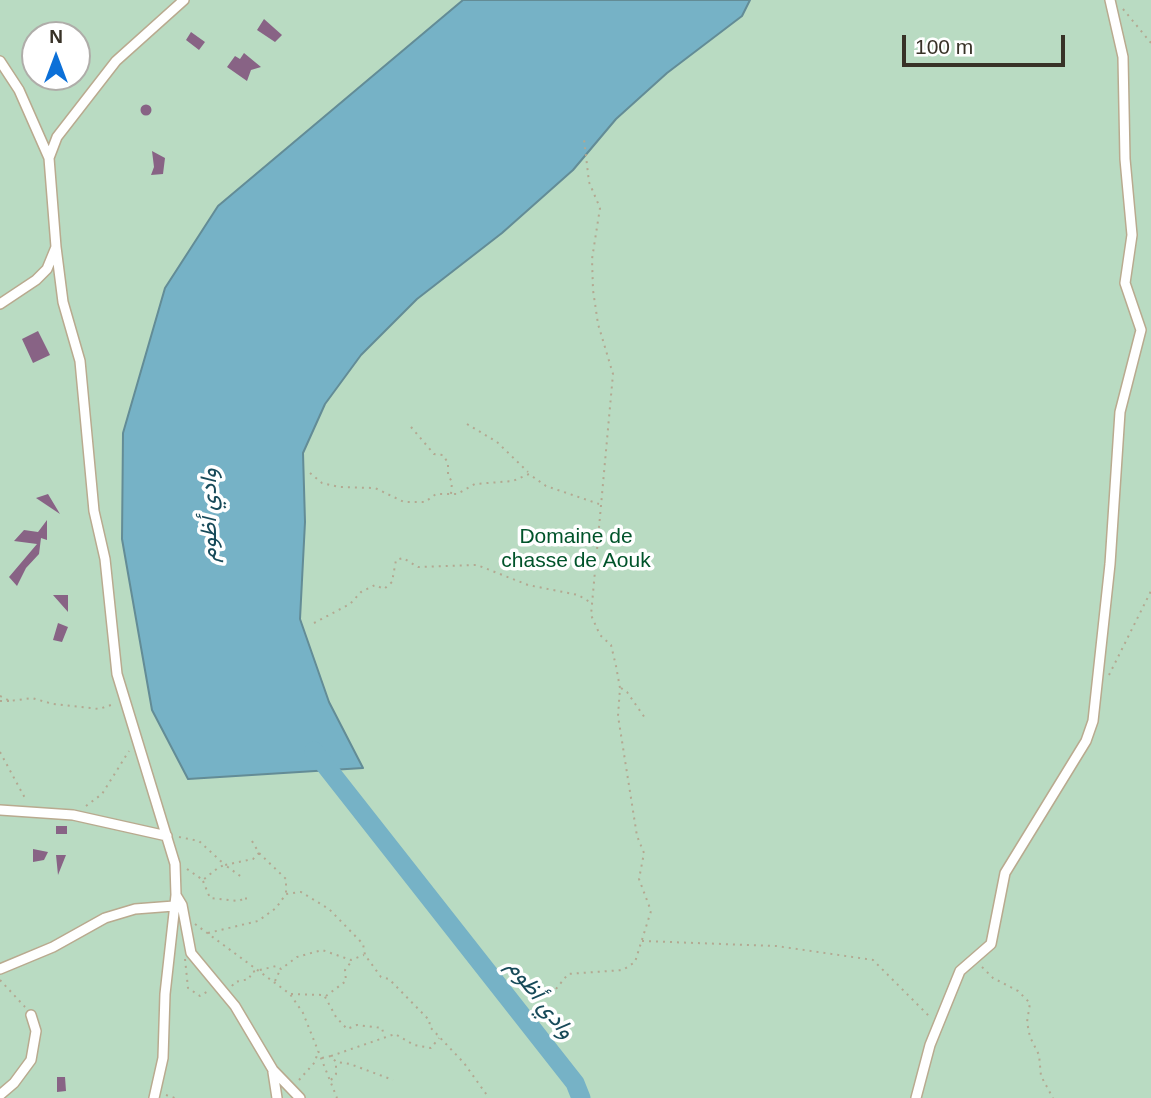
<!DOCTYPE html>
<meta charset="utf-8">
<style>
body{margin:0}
#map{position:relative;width:1151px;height:1098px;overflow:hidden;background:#fcedd0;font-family:Arial,sans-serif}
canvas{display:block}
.north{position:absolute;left:21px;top:21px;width:70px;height:70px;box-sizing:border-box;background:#fff;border:2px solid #afada9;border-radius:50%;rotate:0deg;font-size:19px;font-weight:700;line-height:28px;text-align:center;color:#383227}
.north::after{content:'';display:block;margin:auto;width:24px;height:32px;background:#0c70d8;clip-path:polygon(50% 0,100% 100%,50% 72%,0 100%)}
.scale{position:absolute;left:902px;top:35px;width:163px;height:32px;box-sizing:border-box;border:4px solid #383227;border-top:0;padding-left:9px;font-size:21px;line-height:24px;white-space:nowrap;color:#383227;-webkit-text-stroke:5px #fff;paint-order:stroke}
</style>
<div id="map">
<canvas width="1151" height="1098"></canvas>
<div class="north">N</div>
<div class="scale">100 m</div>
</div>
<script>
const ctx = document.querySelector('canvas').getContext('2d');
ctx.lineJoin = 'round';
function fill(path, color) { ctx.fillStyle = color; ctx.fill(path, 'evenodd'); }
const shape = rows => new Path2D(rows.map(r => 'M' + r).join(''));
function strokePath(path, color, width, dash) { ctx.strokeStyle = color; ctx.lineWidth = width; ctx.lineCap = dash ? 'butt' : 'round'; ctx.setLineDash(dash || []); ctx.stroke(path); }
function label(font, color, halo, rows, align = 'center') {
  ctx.font = font + ' Arial,Vazirmatn,sans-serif'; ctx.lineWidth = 7; ctx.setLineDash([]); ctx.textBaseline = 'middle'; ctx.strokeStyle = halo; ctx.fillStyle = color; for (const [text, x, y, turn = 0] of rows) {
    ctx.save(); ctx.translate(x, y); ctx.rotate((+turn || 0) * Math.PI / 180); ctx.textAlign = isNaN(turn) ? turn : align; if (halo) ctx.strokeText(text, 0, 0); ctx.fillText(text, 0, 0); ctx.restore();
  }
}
fill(shape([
 [0,0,1151,0,1151,1098,0,1098],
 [35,35,77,35,77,77,35,77]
]), '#b9dbc2');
const water = shape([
 [463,0,750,0,742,16,667,73,616,119,573,170,502,233,417,299,361,355,325,404,303,453,305,522,300,619,329,702,363,768,188,779,152,710,122,539,123,433,165,288,218,206,463,0]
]);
fill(water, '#76b2c6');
strokePath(water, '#638c96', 2);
strokePath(shape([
 [314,751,575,1083,581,1098]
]), '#76b2c6', 19);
fill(shape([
 [264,19,282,35,275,42,257,30],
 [191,32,205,42,199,50,186,40],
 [244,53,261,67,251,70,247,81,227,67,235,56,240,59],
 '140.5 110a5.5 5.5 0 1 1 11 0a5.5 5.5 0 1 1-11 0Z',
 [152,151,165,158,163,174,151,175,154,167],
 [38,331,50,355,33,363,22,339],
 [48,494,60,514,36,498],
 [47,520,47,540,41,538,39,554,26,568,17,586,9,577,37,544,14,541,24,530,38,532],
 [53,595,68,595,68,612],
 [58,623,68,627,62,642,53,640],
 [56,826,67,826,67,834,56,834],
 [33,849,48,852,44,860,33,862],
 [56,855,66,855,58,875],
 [57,1077,65,1077,66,1091,57,1092]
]), '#886385');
const minor = shape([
 [0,61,19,90,49,158],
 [56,247,63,302,80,361,94,511,105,559,117,674,175,864,176,895,165,994,163,1058,154,1098],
 [0,304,36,280,47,269,56,247,49,158,57,137,116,61,184,0],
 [0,810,73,815,167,836],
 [176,895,182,905,191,953,235,1006,273,1070,300,1098],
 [0,969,53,947,105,918,135,909,174,906],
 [273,1072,277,1098],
 [0,1095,14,1083,31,1060,36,1031,31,1015],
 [916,1098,930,1045,960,971,991,944,1005,873,1086,741,1093,721,1110,564,1120,412,1141,330,1125,283,1132,235,1125,159,1123,57,1110,0]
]);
strokePath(minor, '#b9aa8f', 12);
strokePath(shape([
 [1123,9,1151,43],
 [467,424,497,442,528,472],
 [411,427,434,454,443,455,448,463,448,475,452,482,451,494],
 [310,473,322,483,339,487,375,488,404,502,425,502,436,494,457,494,475,484,513,481,529,474,546,486,599,504],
 [314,623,350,604,361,592,375,585,384,589,392,582,396,560,403,558,418,567,477,565,528,585,578,595,590,602],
 [1109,675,1151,591],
 [621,688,627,692,645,718],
 [0,696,10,701,32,698,53,704,99,709,114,704],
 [0,701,9,701],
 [0,752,26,800],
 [86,806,102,794,129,751],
 [179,837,199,841,225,865,253,859,259,853],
 [252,841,259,853,286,879,286,894],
 [187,869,203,880,219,867,225,865,243,878],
 [203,881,210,898,239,901,246,897,246,904],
 [195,924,290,994,303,1013,337,1098],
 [208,933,258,921,276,908,286,894,301,892,329,909,363,944,365,955,381,977,389,979,430,1021,429,1026,464,1063,489,1098],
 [642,941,776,946,873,960,930,1017],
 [185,959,188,988,200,996,210,990],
 [982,967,993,978,1018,991,1030,1003,1027,1022,1030,1037,1039,1055,1041,1076,1053,1098],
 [0,980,25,1007],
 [275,981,280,970],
 [232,986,235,982,249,979,252,972,276,966,281,969,297,957,322,950,351,960,364,955],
 [556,989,568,974,623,970,635,962,651,911,639,879,644,853,637,836,618,716,620,688,616,666,611,645,600,635,591,615,613,374,598,324,593,290,592,259,600,208,589,182,584,139],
 [291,994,324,995,336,1017,347,1029,357,1025,382,1028,384,1036],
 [326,996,346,981,345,970,351,962],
 [331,1056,395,1034,414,1045,431,1048,439,1038],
 [322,1058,331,1056,336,1062,350,1064,393,1080],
 [299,1080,315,1062,318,1051],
 [331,1080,336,1074,336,1063],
 [166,1095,175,1098]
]), '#b3a891', 2, [2, 5]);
strokePath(minor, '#fff', 9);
label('21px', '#00532a', '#fff', [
 ["Domaine de",576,537],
 ["chasse de Aouk",576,561]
]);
label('italic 23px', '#174a59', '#fff', [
 ["وادي أظوم",210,515,-90],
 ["وادي أظوم",540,999,52]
]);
</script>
